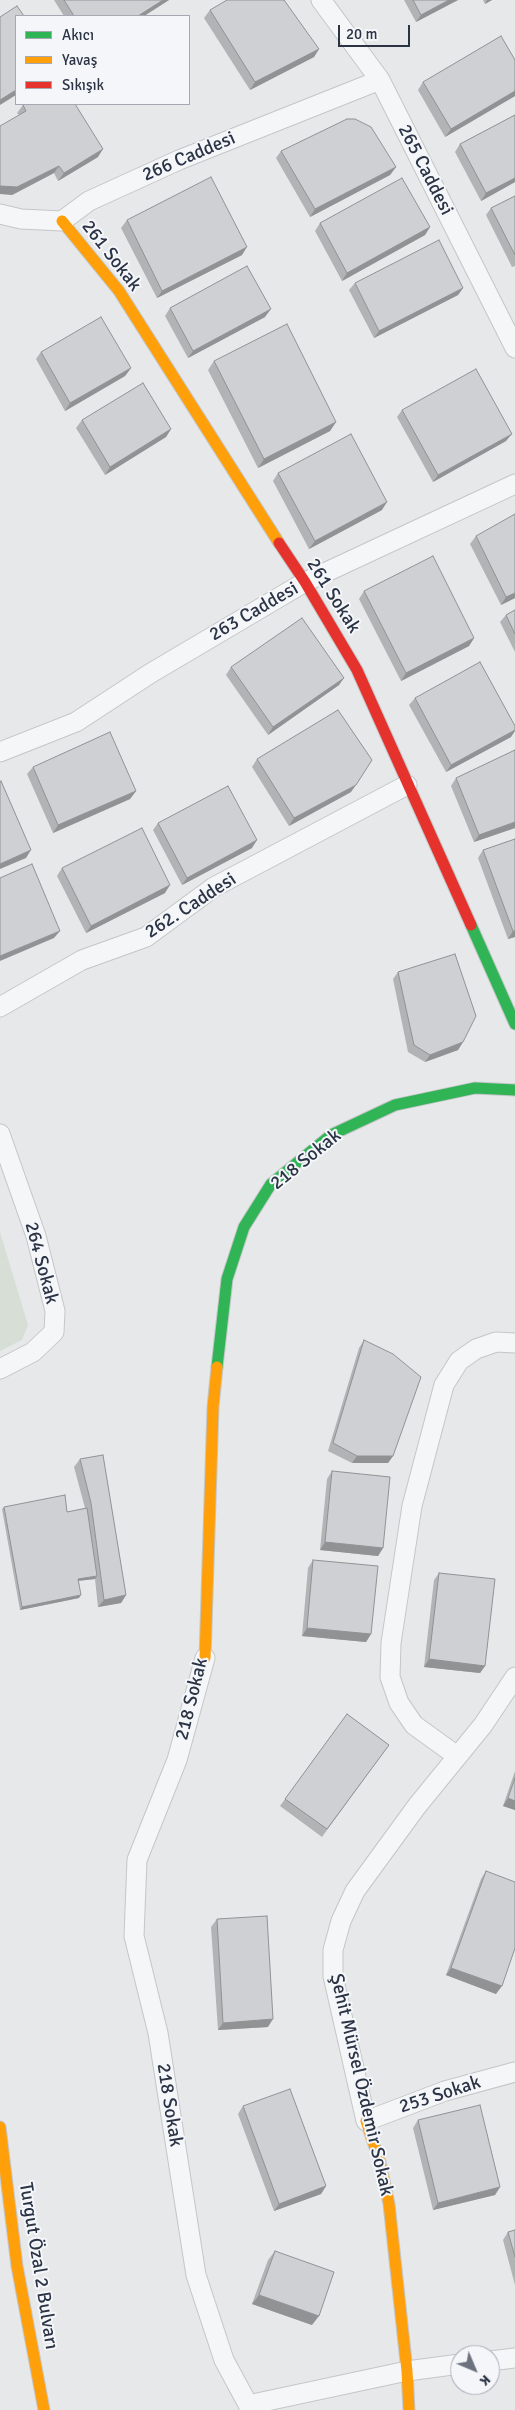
<!DOCTYPE html>
<meta charset="utf-8">
<style>
body{margin:0}
#map{position:relative;width:515px;height:2410px;overflow:hidden;background:#e6e8ea;font-family:Signika,sans-serif}
canvas{display:block}
.legend{position:absolute;left:15px;top:15px;width:175px;height:90px;box-sizing:border-box;background:#f4f6f9;border:1px solid #a4a8b1;margin:0;padding:6px 9px;list-style:none;font-size:15px;color:#2b3445}
.legend li{display:flex;align-items:center;gap:10px;height:25px}
.legend b{width:25px;border:1px solid #a4a8b1}
.north{position:absolute;left:450px;top:2345px;width:50px;height:50px;box-sizing:border-box;background:#f4f6f9;border:1px solid #a4a8b1;border-radius:50%;rotate:135deg;font-size:14px;font-weight:700;line-height:20px;text-align:center;color:#2b3445}
.north::after{content:'';display:block;margin:auto;width:18px;height:22px;background:#6c737f;clip-path:polygon(50% 0,100% 100%,50% 72%,0 100%)}
.scale{position:absolute;left:338px;top:25px;width:72px;height:22px;box-sizing:border-box;border:2px solid #2b3445;border-top:0;padding-left:6px;font-size:15px;line-height:18px;white-space:nowrap;color:#2b3445;-webkit-text-stroke:4px #f4f6f9;paint-order:stroke}
</style>
<div id="map">
<canvas width="515" height="2410"></canvas>
<ul class="legend">
<li><b style="height:6px;background:#30b455"></b>Akıcı</li>
<li><b style="height:6px;background:#ff9f0a"></b>Yavaş</li>
<li><b style="height:6px;background:#e5322d"></b>Sıkışık</li>
</ul>
<div class="north">K</div>
<div class="scale">20 m</div>
</div>
<script>
const ctx = document.querySelector('canvas').getContext('2d');
ctx.lineJoin = 'round';
function fill(path, color) { ctx.fillStyle = color; ctx.fill(path, 'evenodd'); }
const shape = rows => new Path2D(rows.map(r => 'M' + r).join(''));
function strokePath(path, color, width, dash) { ctx.strokeStyle = color; ctx.lineWidth = width; ctx.lineCap = dash ? 'butt' : 'round'; ctx.setLineDash(dash || []); ctx.stroke(path); }
function label(font, color, halo, rows, align = 'center') {
  ctx.font = font + ' Signika,sans-serif'; ctx.lineWidth = 4; ctx.setLineDash([]); ctx.textBaseline = 'middle'; ctx.strokeStyle = halo; ctx.fillStyle = color; for (const [text, x, y, turn = 0] of rows) {
    ctx.save(); ctx.translate(x, y); ctx.rotate((+turn || 0) * Math.PI / 180); ctx.textAlign = isNaN(turn) ? turn : align; if (halo) ctx.strokeText(text, 0, 0); ctx.fillText(text, 0, 0); ctx.restore();
  }
}
fill(shape([
 [0,1232,28,1325,22,1340,0,1351]
]), '#d6ded6');
const street = shape([
 [321,0,380,80,515,348],
 [0,214,21,219,62,221,89,201,179,160,380,80],
 [0,752,76,722,151,673,305,582,515,484],
 [0,1007,82,960,146,937,214,887,407,785],
 [0,1134,36,1236,55,1311,54,1332,33,1352,0,1369],
 [205,1658,177,1760,137,1860,134,1936,158,2033,196,2275,224,2360,251,2410],
 [515,1677,483,1725,417,1806,355,1891,341,1921,333,1950,333,1976,366,2121,445,2091,515,2072],
 [457,1756,414,1725,399,1703,390,1677,391,1643,412,1506,444,1385,459,1361,476,1349,496,1342,515,1343],
 [490,2361,515,2358],
 [248,2405,407,2371,460,2364]
]);
const fast = shape([
 [471,925,515,1024],
 [217,1367,227,1279,244,1227,271,1184,331,1135,395,1105,475,1088,515,1090]
]);
const slow = shape([
 [62,221,119,291,279,543],
 [205,1658,213,1407,217,1367],
 [366,2121,380,2162,389,2204,407,2371,409,2410],
 [0,2127,17,2266,44,2410]
]);
const jam = shape([
 [279,543,305,582,357,670,471,925]
]);
strokePath(street, '#c4c6c8', 21);
strokePath(fast, '#c4c6c8', 13);
strokePath(slow, '#c4c6c8', 13);
strokePath(jam, '#c4c6c8', 13);
strokePath(street, '#f5f6f7', 19);
strokePath(fast, '#30b455', 11);
strokePath(slow, '#ff9f0a', 11);
strokePath(jam, '#e5322d', 11);
fill(shape([
 [54,0,169,0,144,16,64,16],
 [404,0,458,0,416,22],
 [483,0,492,0,485,4],
 [210,10,319,49,314,57,250,90,204,18],
 [515,60,515,96,445,137,418,90,423,82],
 [23,105,98,157,58,181,54,173,12,195,19,115,17,113],
 [515,115,515,182,481,201,455,152,460,144],
 [281,151,396,167,390,175,310,217,276,158],
 [515,196,515,266,512,267,486,215,491,208],
 [127,220,242,255,157,298,121,228],
 [320,223,430,227,425,235,342,281,315,231],
 [355,283,463,288,458,295,374,338,349,290],
 [170,308,265,317,188,358,165,316],
 [41,352,131,368,125,376,65,411,36,359],
 [214,361,336,422,330,431,258,468,208,370],
 [402,410,506,441,433,482,397,417],
 [82,420,171,429,166,437,105,475,76,428],
 [278,473,382,510,309,549,273,481],
 [476,536,515,598,501,605,470,544],
 [364,591,474,638,469,646,401,681,359,599],
 [515,610,515,652,500,622,506,615],
 [231,667,339,685,268,735,226,675],
 [415,698,511,737,446,772,409,705],
 [257,759,351,792,289,826,252,767],
 [33,767,136,791,130,799,53,833,27,774],
 [456,778,515,828,474,842,451,786],
 [158,823,252,848,182,885,153,830],
 [515,839,515,937,508,939,478,858,483,850],
 [62,868,165,893,86,933,57,876],
 [398,972,463,1042,458,1050,425,1062,408,1052,393,979],
 [364,1340,393,1456,388,1463,352,1463,328,1451,359,1348],
 [80,1459,126,1595,121,1603,98,1607,95,1579,78,1581,79,1598,20,1610,2,1509,4,1507,67,1512,85,1508,74,1467],
 [332,1471,383,1548,378,1556,320,1550,327,1479],
 [313,1560,371,1634,366,1642,302,1636,308,1568],
 [439,1573,485,1666,480,1673,424,1667,434,1580],
 [347,1714,389,1745,322,1837,280,1806],
 [515,1771,515,1810,503,1806],
 [486,1871,496,1994,446,1975,481,1879],
 [217,1919,268,2027,218,2030,211,1927],
 [243,2106,326,2186,321,2194,274,2211,238,2114],
 [418,2120,500,2187,495,2195,433,2210,413,2128],
 [515,2230,515,2285,503,2240,508,2232],
 [275,2251,312,2325,252,2304,268,2260]
]), '#b1b3b5');
fill(shape([
 [163,0,169,0,144,16,138,16],
 [449,0,458,0,416,22,421,15],
 [487,0,492,0,485,4],
 [319,49,314,57,250,90,255,82],
 [16,90,16,95,0,105,0,100],
 [515,91,515,96,445,137,451,129],
 [103,149,98,157,58,181,64,173],
 [59,166,54,173,12,195,0,194,0,186],
 [396,167,390,175,310,217,315,209],
 [515,178,515,182,481,201,486,193],
 [430,227,425,235,342,281,347,273],
 [247,247,242,255,157,298,162,291],
 [463,288,458,295,374,338,379,331],
 [271,309,265,317,188,358,193,351],
 [131,368,125,376,65,411,70,403],
 [336,422,330,431,258,468,264,459],
 [171,429,166,437,105,475,110,467],
 [512,434,506,441,433,482,438,475],
 [387,502,382,510,309,549,315,541],
 [515,593,515,598,501,605,506,597],
 [474,638,469,646,401,681,406,673],
 [344,678,339,685,268,735,273,727],
 [515,730,515,731,511,737,446,772,451,765],
 [356,785,351,792,289,826,294,818],
 [136,791,130,799,53,833,58,825],
 [515,822,515,828,474,842,479,835],
 [257,840,252,848,182,885,187,878],
 [31,850,26,858,0,869,0,864],
 [170,885,165,893,86,933,91,926],
 [60,931,54,938,0,961,0,956],
 [513,931,515,931,515,937,508,939],
 [463,1042,458,1050,425,1062,430,1055],
 [357,1456,393,1456,388,1463,352,1463],
 [325,1542,383,1548,378,1556,320,1550],
 [97,1576,95,1579,76,1581,78,1579],
 [81,1595,79,1598,20,1610,22,1607],
 [126,1595,121,1603,98,1607,104,1600],
 [307,1628,371,1634,366,1642,302,1636],
 [429,1659,485,1666,480,1673,424,1667],
 [508,1798,515,1801,515,1810,503,1806],
 [451,1968,502,1986,496,1994,446,1975],
 [273,2019,268,2027,218,2030,223,2023],
 [326,2186,321,2194,274,2211,279,2204],
 [500,2187,495,2195,433,2210,438,2203],
 [259,2295,319,2316,312,2325,252,2304]
]), '#909294');
const building = shape([
 [64,0,163,0,138,16,74,16,64,0],
 [227,0,284,0,319,49,255,82,210,10,227,0],
 [413,0,449,0,421,15,413,0],
 [17,6,24,16,16,16,16,90,0,100,0,17,17,6],
 [501,36,515,60,515,91,451,129,423,82,501,36],
 [25,104,75,104,103,149,64,173,59,166,17,187,0,186,0,126,26,111,23,105,25,104],
 [515,115,515,178,486,193,460,144,515,115],
 [347,119,355,119,371,127,396,167,315,209,281,151,347,119],
 [211,177,247,247,162,291,127,220,211,177],
 [402,178,430,227,347,273,320,223,402,178],
 [515,196,515,255,491,208,515,196],
 [439,240,463,288,379,331,355,283,439,240],
 [247,266,271,309,193,351,170,308,247,266],
 [101,317,131,368,70,403,41,352,101,317],
 [287,324,336,422,264,459,214,361,287,324],
 [476,369,512,434,438,475,402,410,476,369],
 [143,383,171,429,110,467,82,420,143,383],
 [351,434,387,502,315,541,278,473,351,434],
 [515,514,515,593,506,597,476,536,515,514],
 [433,556,474,638,406,673,364,591,433,556],
 [515,610,515,634,506,615,515,610],
 [302,618,344,678,273,727,231,667,302,618],
 [480,662,515,726,515,730,451,765,415,698,480,662],
 [338,710,372,760,356,785,294,818,257,759,338,710],
 [110,732,136,791,58,825,33,767,110,732],
 [515,750,515,822,479,835,456,778,515,750],
 [1,781,31,850,0,864,0,782,1,781],
 [228,786,257,840,187,878,158,823,228,786],
 [142,828,170,885,91,926,62,868,142,828],
 [515,839,515,931,513,931,483,850,515,839],
 [32,864,60,931,0,956,0,878,32,864],
 [455,954,476,1016,463,1042,430,1055,414,1045,398,972,455,954],
 [364,1340,393,1354,421,1377,393,1456,357,1456,333,1443,364,1340],
 [103,1455,126,1595,104,1600,91,1503,80,1459,103,1455],
 [332,1471,390,1477,383,1548,325,1542,332,1471],
 [65,1495,67,1512,87,1508,97,1576,78,1579,81,1595,22,1607,4,1507,65,1495],
 [313,1560,378,1566,371,1634,307,1628,313,1560],
 [439,1573,495,1579,485,1666,429,1659,439,1573],
 [347,1714,389,1745,327,1829,285,1799,347,1714],
 [515,1778,515,1801,508,1798,515,1778],
 [486,1871,515,1882,515,1948,502,1986,451,1968,486,1871],
 [267,1916,273,2019,223,2023,217,1919,267,1916],
 [290,2089,326,2186,279,2204,243,2106,290,2089],
 [480,2105,500,2187,438,2203,418,2120,480,2105],
 [515,2230,515,2257,508,2232,515,2230],
 [275,2251,334,2272,319,2316,259,2295,275,2251]
]);
fill(building, '#ced0d3');
strokePath(building, '#909294', 1);
label('19px', '#2b3445', '#f4f6f9', [
 ["266 Caddesi",189,157,-23],
 ["265 Caddesi",425,170,63],
 ["261 Sokak",111,256,52],
 ["261 Sokak",333,596,58],
 ["263 Caddesi",254,612,-30],
 ["262. Caddesi",191,906,-33],
 ["218 Sokak",306,1160,-39],
 ["264 Sokak",41,1263,75],
 ["218 Sokak",192,1699,-76],
 ["Şehit Mürsel Özdemir Sokak",361,2085,77],
 ["253 Sokak",440,2095,-18],
 ["218 Sokak",169,2105,81],
 ["Turgut Özal 2 Bulvarı",38,2266,81]
]);
</script>
